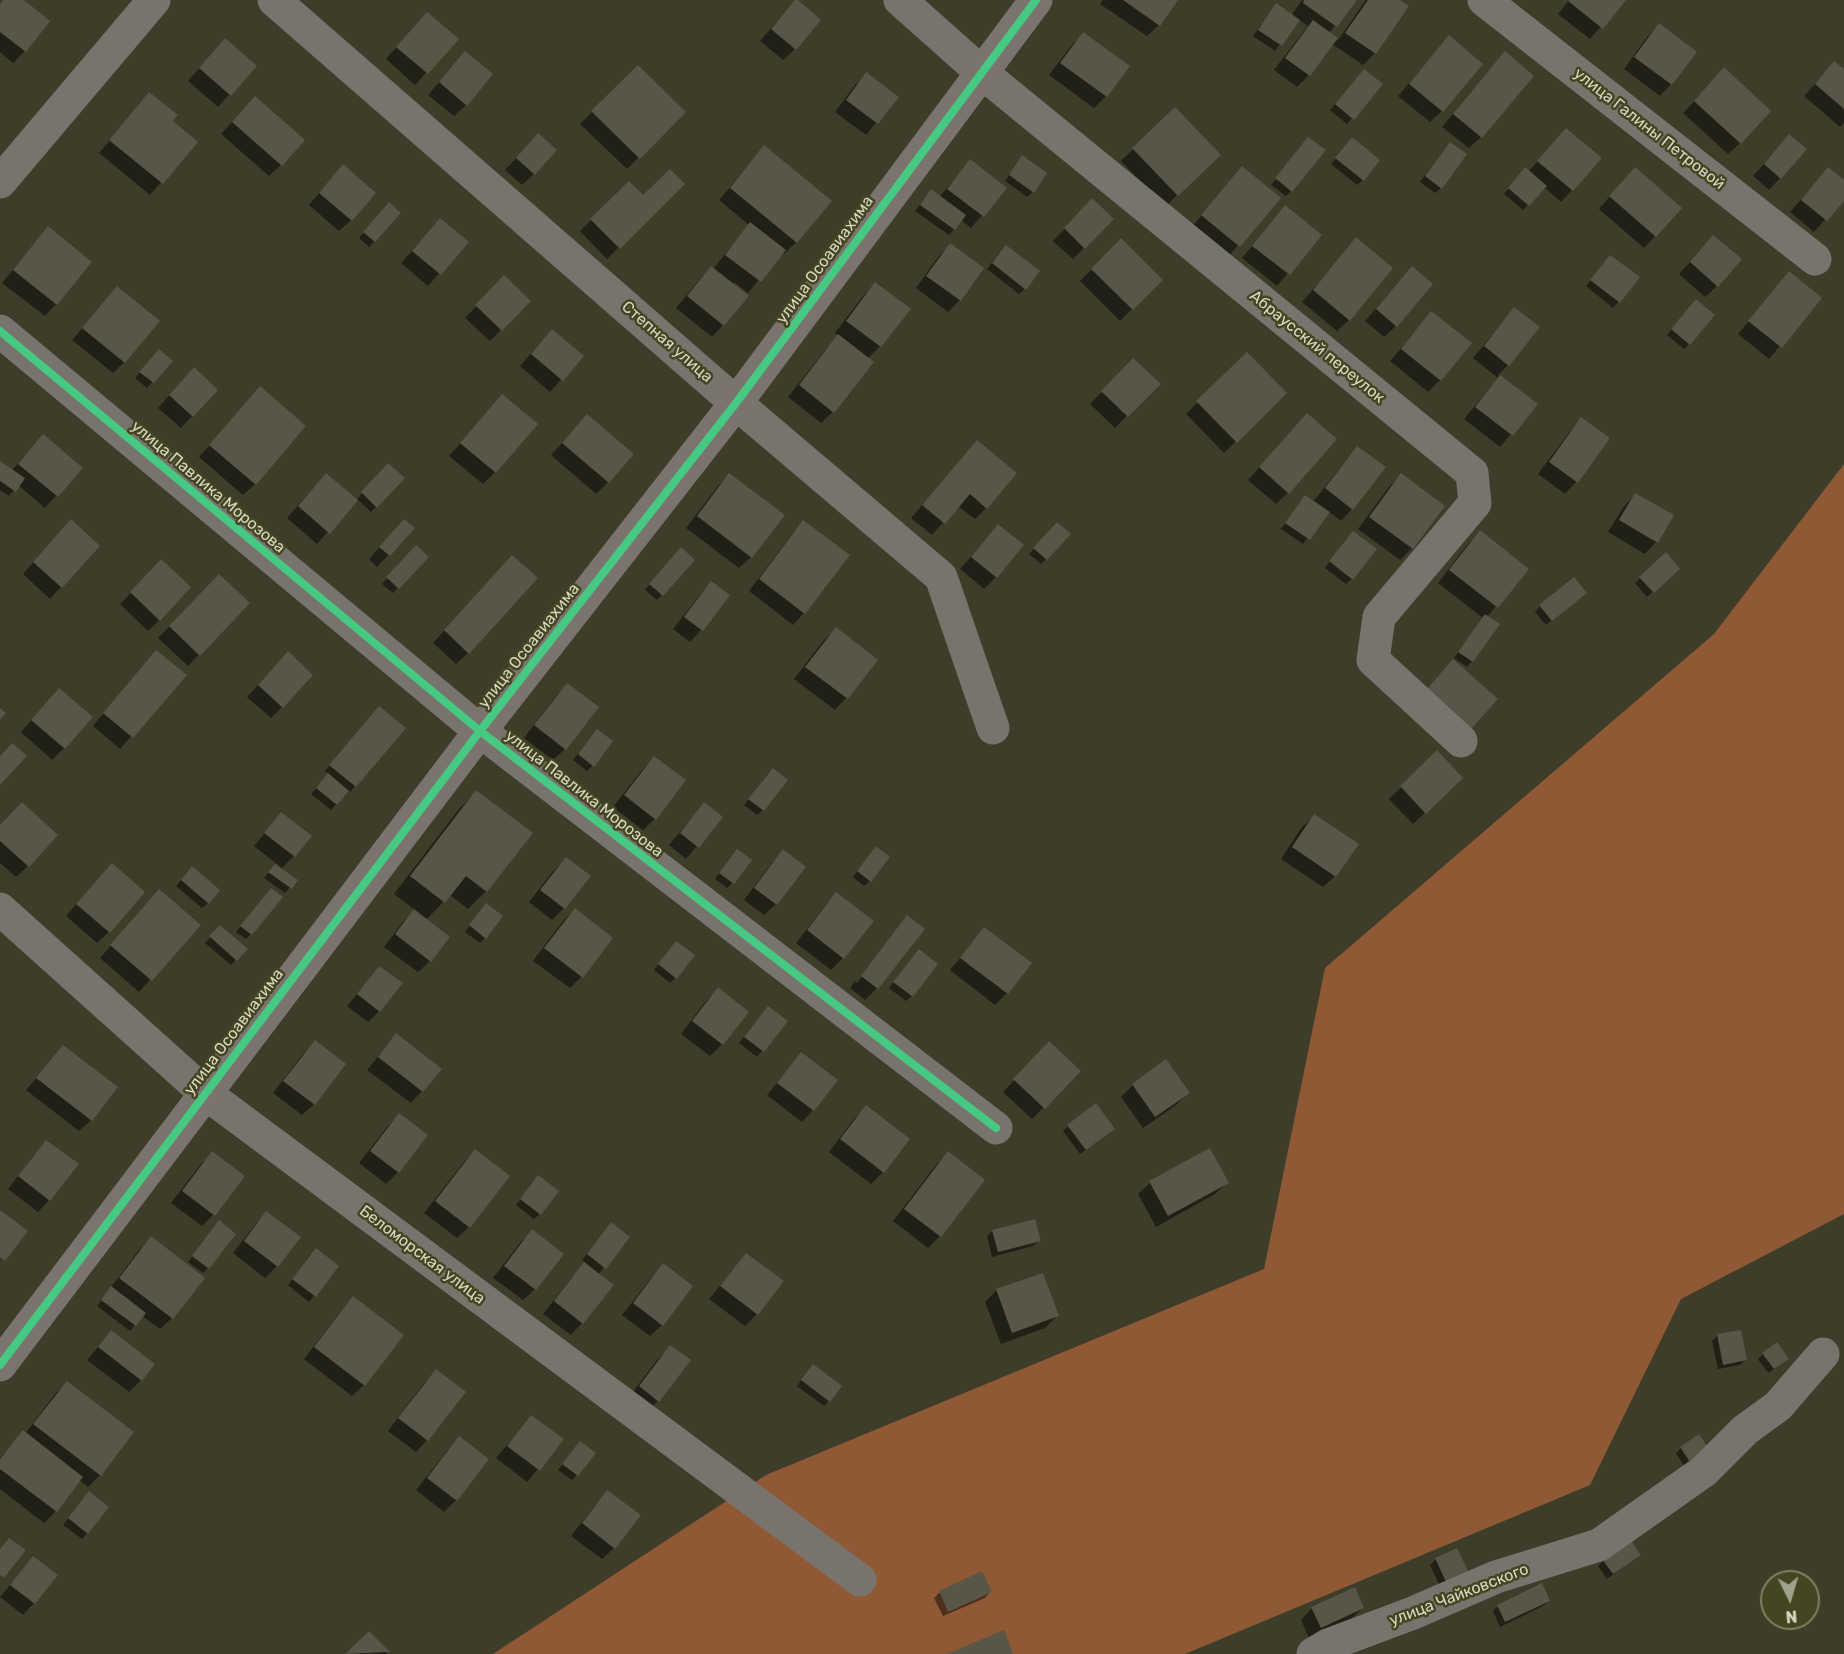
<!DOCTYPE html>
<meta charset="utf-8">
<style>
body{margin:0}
#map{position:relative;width:1844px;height:1654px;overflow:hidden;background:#3d3d2a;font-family:Rubik,sans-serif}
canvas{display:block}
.north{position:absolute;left:1760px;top:1570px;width:60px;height:60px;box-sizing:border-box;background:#454522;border:2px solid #7f8063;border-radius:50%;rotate:175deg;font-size:16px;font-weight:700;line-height:24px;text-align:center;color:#d7d8c4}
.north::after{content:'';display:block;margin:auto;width:21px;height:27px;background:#a1a28e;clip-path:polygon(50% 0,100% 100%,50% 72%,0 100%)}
</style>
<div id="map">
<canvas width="1844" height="1654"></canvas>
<div class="north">N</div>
</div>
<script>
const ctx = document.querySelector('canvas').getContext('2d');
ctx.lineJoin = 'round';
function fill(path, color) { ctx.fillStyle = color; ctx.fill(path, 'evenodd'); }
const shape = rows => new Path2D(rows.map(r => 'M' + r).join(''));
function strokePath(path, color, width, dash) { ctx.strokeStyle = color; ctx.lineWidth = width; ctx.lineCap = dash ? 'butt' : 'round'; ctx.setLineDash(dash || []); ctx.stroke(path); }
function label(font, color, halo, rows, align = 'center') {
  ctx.font = font + ' Rubik,sans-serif'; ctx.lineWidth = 5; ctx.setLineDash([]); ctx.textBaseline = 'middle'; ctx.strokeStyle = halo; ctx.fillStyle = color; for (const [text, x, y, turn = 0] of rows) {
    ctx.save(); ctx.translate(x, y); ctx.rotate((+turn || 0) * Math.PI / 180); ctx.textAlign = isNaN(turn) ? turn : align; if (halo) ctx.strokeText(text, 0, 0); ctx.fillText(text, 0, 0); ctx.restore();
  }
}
fill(shape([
 [1844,464,1844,1214,1681,1299,1590,1485,1185,1654,493,1654,766,1475,1264,1269,1325,968,1714,634]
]), '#905936');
fill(shape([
 [3,0,21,0,25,51,13,63,0,52,0,3],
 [1103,0,1176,0,1159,25,1147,36,1100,4],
 [1302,0,1355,0,1329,33,1338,40,1366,0,1397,0,1407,7,1375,53,1363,65,1332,44,1309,75,1297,87,1274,70,1308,26,1298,19,1275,51,1253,36,1276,5,1291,16],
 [1569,0,1624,0,1590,39,1558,14],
 [785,12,795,49,783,60,760,41],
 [1659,25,1671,84,1660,96,1624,69,1647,37],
 [415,26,456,39,415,85,386,59],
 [1083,34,1127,67,1106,96,1094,108,1049,75,1071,46],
 [1449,38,1442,111,1430,122,1398,96],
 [214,52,255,66,218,107,188,81],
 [465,53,466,105,454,116,428,95],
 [1834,63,1844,70,1844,123,1840,127,1804,96],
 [1494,65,1481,137,1469,148,1442,127],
 [638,67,684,112,627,169,580,124],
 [867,74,897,97,866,135,835,112,855,85],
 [1359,76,1381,84,1347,124,1330,110],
 [1713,81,1740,143,1728,154,1683,113],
 [149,94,171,121,196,142,150,195,99,153],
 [1175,109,1207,166,1165,207,1121,161],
 [243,110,281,165,269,176,221,134],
 [1566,130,1572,190,1561,202,1544,187,1523,210,1504,194,1520,175,1528,172],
 [538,135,534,174,522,185,505,170],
 [1789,136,1780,178,1769,190,1753,176],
 [1303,144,1291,191,1286,196,1271,185],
 [1347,145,1363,180,1357,185,1331,164],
 [764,147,796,242,784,254,782,252,748,293,734,282,723,325,712,337,676,308,700,279,711,268,713,269,749,225,719,200],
 [1445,149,1441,188,1435,193,1420,182],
 [970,161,1005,189,971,228,961,220,949,235,915,211,931,191,939,197],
 [1017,163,1033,192,1027,197,1005,181],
 [1828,169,1844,182,1844,198,1814,232,1790,212],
 [332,178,351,220,339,231,309,205],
 [1231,180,1279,198,1227,258,1191,228],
 [1623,181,1655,236,1644,248,1599,209],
 [629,183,643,197,683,184,607,259,580,231],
 [1285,207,1320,235,1277,286,1242,258],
 [384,209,399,213,369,247,359,238],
 [1081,212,1112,219,1073,259,1053,241],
 [440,220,467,242,428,286,401,263],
 [48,228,56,304,45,316,2,283],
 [1713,237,1717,286,1705,297,1679,274],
 [1121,240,1161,280,1120,321,1080,281],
 [1356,240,1349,320,1337,331,1302,302],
 [950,245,960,300,948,312,916,288,938,257],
 [1000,252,1025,289,1019,294,987,269],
 [1605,262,1638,277,1613,308,1586,286],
 [1412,268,1396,326,1384,337,1365,321],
 [1789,273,1820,298,1769,359,1738,334],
 [504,277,529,301,490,341,465,318],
 [875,284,909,310,880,346,867,359,833,412,821,423,788,397,827,348,839,336,835,333,863,296],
 [117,288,124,362,113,373,72,340],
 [1691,306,1689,344,1684,349,1667,335],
 [1514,309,1508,365,1498,375,1536,404,1500,447,1464,419,1498,378,1473,358],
 [1432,313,1440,380,1428,392,1390,361],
 [541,342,582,356,550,392,520,366],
 [1247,354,1285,393,1224,453,1186,414],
 [154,356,171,361,147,388,135,378],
 [1133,360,1158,384,1115,428,1090,404],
 [182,381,192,416,181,428,158,408],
 [260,388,255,484,243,495,199,457],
 [502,396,495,472,483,484,449,456],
 [1582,419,1608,439,1576,482,1565,494,1538,474,1570,431],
 [1295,427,1288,493,1276,504,1248,480],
 [576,428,608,482,596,494,551,455],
 [43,436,81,468,45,508,18,485,9,496,0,490,0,463,11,471],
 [977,442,986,508,975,519,958,506,932,535,911,518],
 [1358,448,1352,509,1341,521,1328,511,1303,544,1281,529,1305,497,1313,502,1346,460],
 [388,465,403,478,371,512,357,499,317,544,287,518,315,486,356,500],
 [729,475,751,557,739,568,686,528,718,486],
 [1401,475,1412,548,1400,560,1358,529,1389,487],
 [1635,495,1656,542,1645,554,1608,532,1624,506],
 [803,522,804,613,793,625,749,591,792,534],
 [998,526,996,577,984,589,960,569],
 [413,528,377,567,369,559,393,532],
 [1051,529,1046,559,1041,564,1029,554],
 [1480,532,1527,569,1487,617,1472,661,1467,667,1454,658,1483,618,1438,583,1468,544],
 [59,533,61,587,50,599,23,574],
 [1347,538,1352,579,1346,584,1325,568],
 [416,547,427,557,393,593,382,584],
 [1666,554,1673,574,1647,597,1635,583],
 [675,555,662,595,657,600,645,590],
 [500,569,468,653,456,664,433,643],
 [150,573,159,620,148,631,120,604],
 [219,576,248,603,188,666,158,638],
 [711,583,728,596,701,630,690,642,673,629,700,595],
 [1579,598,1546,625,1535,612,1540,606],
 [836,629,876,660,846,698,835,710,794,679,824,640],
 [145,664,184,675,120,749,93,726],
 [276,665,282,707,271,718,247,697],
 [567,685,565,749,553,760,524,738,555,697],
 [48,701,64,748,52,760,21,732],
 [592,736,592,766,587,771,573,760],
 [343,748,369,769,355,786,350,792,348,790,331,810,311,794,329,774,325,771],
 [1437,753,1461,778,1413,824,1389,799],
 [654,758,655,819,643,830,613,807,642,770],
 [767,775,763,810,757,815,744,805],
 [476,792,486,891,468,909,450,895,426,920,430,961,418,972,384,947,402,923,415,910,394,894,459,809],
 [704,804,721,817,686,859,669,845],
 [281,814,294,856,282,868,254,846],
 [1314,816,1335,876,1323,887,1281,859,1302,827],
 [0,826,28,866,16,877,0,863],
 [784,851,776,904,764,915,744,900,772,863],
 [871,853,870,881,864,886,853,877],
 [732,856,732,883,727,888,715,879],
 [566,859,589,876,564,908,552,920,529,902,554,870],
 [270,871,296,880,285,893,264,878],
 [187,873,208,903,202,908,176,886],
 [100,877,109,932,97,943,66,916],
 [159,891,199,925,139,992,100,958],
 [836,894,872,921,843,958,831,970,796,943,825,906],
 [266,895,251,934,246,939,236,932],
 [481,910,485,938,480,943,465,932],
 [575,910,581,977,570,988,533,961,563,921],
 [907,917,877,988,865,1000,850,988,855,981,857,983,899,928,897,928],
 [220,927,245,949,231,965,205,943],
 [985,929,1030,963,1007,993,995,1005,950,970],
 [671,948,675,978,670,983,654,970],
 [914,956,912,996,906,1001,889,988],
 [379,968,379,1011,368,1022,347,1006],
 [718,989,722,1044,710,1056,681,1034,706,1001],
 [763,1013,786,1021,757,1057,739,1043],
 [396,1035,422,1091,411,1103,367,1070],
 [315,1042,314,1104,302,1115,273,1093,303,1054],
 [63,1047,91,1120,79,1131,26,1090],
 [801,1054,813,1110,802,1122,767,1095],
 [1038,1055,1079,1071,1032,1119,1003,1092],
 [1133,1085,1188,1093,1176,1105,1143,1128,1121,1097],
 [866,1107,908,1139,883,1172,871,1184,829,1152,854,1119],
 [399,1115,398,1172,386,1184,359,1163,387,1127],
 [1068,1126,1108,1134,1080,1154,1063,1131],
 [46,1142,49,1200,38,1212,8,1189,35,1154],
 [1209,1150,1227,1183,1215,1194,1156,1227,1138,1194,1150,1183],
 [475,1151,469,1227,457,1238,424,1213,464,1162],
 [213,1153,213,1215,202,1226,171,1203,201,1164],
 [948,1153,983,1180,940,1236,928,1248,893,1221,936,1165],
 [533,1183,540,1214,534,1219,516,1205],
 [266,1213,277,1266,265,1278,233,1253,255,1225],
 [214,1228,208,1268,203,1273,188,1262],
 [606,1230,628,1237,598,1275,582,1323,571,1335,543,1314,573,1276,586,1263,582,1260],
 [532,1231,535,1289,523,1300,493,1278,520,1243],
 [992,1231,1039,1241,1033,1246,992,1257,987,1236],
 [151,1238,172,1318,160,1329,142,1316,130,1331,97,1306,139,1250],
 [310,1255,337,1267,309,1302,288,1285],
 [746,1255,757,1314,745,1326,709,1299],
 [663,1265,662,1325,650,1336,622,1315,652,1277],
 [997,1290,1057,1316,1045,1328,1001,1344,985,1302],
 [353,1298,364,1385,352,1396,304,1359,342,1310],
 [111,1332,141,1380,129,1392,87,1360],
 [1718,1335,1746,1359,1740,1365,1718,1369,1712,1341],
 [670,1347,658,1401,646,1412,628,1398,658,1359],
 [1763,1354,1781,1364,1768,1373,1758,1359],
 [436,1371,427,1440,416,1452,388,1431,424,1383],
 [808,1371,829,1401,824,1406,797,1386],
 [67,1383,100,1475,88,1487,79,1480,56,1511,44,1523,0,1489,0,1458,23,1432,25,1434,55,1394],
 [531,1417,562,1440,527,1482,496,1458],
 [459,1438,487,1459,456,1500,444,1512,416,1490,448,1450],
 [575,1448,577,1475,572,1480,558,1470],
 [1681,1448,1707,1449,1684,1466,1676,1453],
 [607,1492,614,1548,602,1559,571,1536,596,1504],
 [89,1493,87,1533,82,1539,63,1525],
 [1639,1555,1607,1579,1598,1566,1603,1561],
 [33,1558,34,1603,23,1615,0,1597],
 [1436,1559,1467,1573,1441,1588,1430,1565],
 [982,1573,990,1592,985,1598,943,1616,934,1598,939,1593],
 [1549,1601,1543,1606,1500,1627,1493,1611,1498,1606],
 [1312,1608,1363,1608,1351,1619,1309,1638,1301,1620],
 [369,1633,388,1652,386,1654,347,1654]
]), '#0007');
fill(shape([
 [3,0,24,0,50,21,26,52,0,32,0,4],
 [795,0,798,0,821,20,796,50,771,29],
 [1123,0,1178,0,1160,26],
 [1304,0,1357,0,1337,27,1303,3],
 [1368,0,1400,0,1409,6,1376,54,1345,33],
 [1569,0,1626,0,1603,29,1568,1],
 [1276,3,1300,20,1282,46,1258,30],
 [427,12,459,39,428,74,396,47],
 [1313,20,1338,38,1310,76,1285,58],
 [1659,23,1697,52,1672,85,1634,57],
 [1083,32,1130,66,1107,97,1060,63],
 [1449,35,1483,64,1443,112,1409,84],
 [225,38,257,66,231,96,199,68],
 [465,51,493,74,467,106,439,82],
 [1505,51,1534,76,1482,138,1453,114],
 [1834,61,1844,69,1844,109,1815,84],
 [638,65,686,112,640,159,591,111],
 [1724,67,1771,111,1741,144,1694,101],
 [1364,69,1383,84,1354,120,1335,104],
 [866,72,899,97,878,124,846,100],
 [149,92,178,115,173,121,198,142,163,184,109,140],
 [255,96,305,140,282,166,232,122],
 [1175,107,1221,155,1178,196,1132,148],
 [1566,128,1602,158,1573,191,1537,161],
 [538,133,557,150,535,175,516,158],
 [1789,134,1807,149,1781,179,1764,164],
 [1308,137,1326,150,1292,192,1275,178],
 [1352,137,1380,160,1364,181,1335,158],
 [1450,142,1467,154,1442,189,1425,176],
 [764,145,832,201,797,243,730,188],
 [1022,155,1047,173,1034,193,1009,175],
 [970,159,1007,188,984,217,947,189],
 [343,164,376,193,352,221,319,193],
 [1242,166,1281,198,1240,247,1201,215],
 [1525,167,1547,186,1529,206,1508,188],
 [1635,167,1682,208,1656,237,1609,196],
 [1828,167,1844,180,1844,201,1827,221,1801,200],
 [670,169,685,184,620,249,590,219,629,181,643,195],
 [931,189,966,215,955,230,920,205],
 [1092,198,1114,219,1085,249,1064,228],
 [389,202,401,213,375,242,363,232],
 [1285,205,1322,235,1290,275,1252,246],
 [440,218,469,242,441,275,412,251],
 [750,222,786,250,761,282,725,255],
 [48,226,92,262,57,305,13,270],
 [1713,235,1742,259,1718,287,1690,262],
 [1356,237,1393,268,1350,321,1313,290],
 [1121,238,1163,280,1133,310,1091,269],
 [950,243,984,268,961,301,926,276],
 [1006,245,1040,271,1026,290,992,263],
 [1610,255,1640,277,1620,303,1590,280],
 [711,266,749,296,724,326,687,296],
 [1412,266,1433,284,1397,327,1376,309],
 [1789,271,1822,298,1782,348,1748,321],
 [504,275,531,301,502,331,475,305],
 [875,282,911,309,881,347,846,321],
 [117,286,160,321,125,363,82,328],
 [1696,299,1715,315,1690,345,1671,329],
 [1514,307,1540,327,1509,366,1484,346],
 [1431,311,1472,343,1441,381,1401,349],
 [552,329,584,356,563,381,531,354],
 [838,334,874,362,834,413,799,385],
 [159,349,173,361,154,383,139,372],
 [1247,352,1287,393,1237,443,1196,401],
 [1133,358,1161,384,1128,417,1101,391],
 [194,367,218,390,193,417,169,395],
 [1500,375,1538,404,1513,436,1475,407],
 [260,386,306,426,256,485,209,445],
 [502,394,538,424,496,473,460,443],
 [1307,413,1337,439,1289,494,1259,467],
 [587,414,634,454,609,483,562,443],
 [1581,417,1610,438,1578,483,1549,462],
 [43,434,83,468,58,497,18,464],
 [977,440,1017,473,987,509,970,494,945,524,922,505],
 [1357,446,1386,467,1353,510,1325,488],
 [0,461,25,478,16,492,0,481],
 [388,463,405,478,377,508,361,492],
 [326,473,358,500,330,534,298,506],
 [729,473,785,515,752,558,697,516],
 [1401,473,1445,506,1413,549,1369,517],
 [1635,493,1674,515,1658,543,1619,520],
 [1305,495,1330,512,1310,540,1285,523],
 [71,519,100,546,62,588,33,562],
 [404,519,415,528,390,556,379,547],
 [803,520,850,555,805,614,759,579],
 [1057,522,1071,534,1047,560,1033,548],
 [998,524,1024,545,997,578,971,557],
 [1480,530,1529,569,1498,608,1449,570],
 [1353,531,1377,549,1353,580,1329,561],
 [416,545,429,557,399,589,386,577],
 [681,547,695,560,663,596,649,584],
 [1666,552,1680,569,1654,593,1639,577],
 [512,555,538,578,469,654,444,630],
 [161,559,191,587,160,621,130,592],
 [219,574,250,603,200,656,169,626],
 [1574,577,1587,593,1552,621,1539,605],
 [711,581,730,595,703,631,684,617],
 [1485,614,1500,624,1473,662,1458,652],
 [836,627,878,660,848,699,805,667],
 [156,650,187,675,133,738,103,713],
 [288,651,313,675,283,708,258,685],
 [1453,659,1498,699,1471,729,1427,689],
 [567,683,599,707,566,750,534,725],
 [59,688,93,717,65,749,31,720],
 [379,706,406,728,356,787,329,765],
 [0,708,6,713,0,720],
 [597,729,613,741,594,767,578,754],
 [12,743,27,756,0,785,0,756],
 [1437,750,1463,778,1426,814,1400,786],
 [654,756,686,780,656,820,624,795],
 [773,768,788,780,764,811,748,799],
 [328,773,349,791,337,805,316,788],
 [476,790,533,833,487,892,466,876,445,903,410,876],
 [22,802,58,835,29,867,0,841,0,825],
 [704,802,723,817,699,848,680,833],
 [281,812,312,836,295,857,264,833],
 [1314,814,1359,844,1336,877,1292,847],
 [876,846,890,857,871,882,857,871],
 [737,849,752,860,734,884,719,873],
 [783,849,806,867,777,905,754,888],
 [566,857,591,876,565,909,540,890],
 [112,863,145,892,110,933,76,904],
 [275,864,298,880,292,889,268,872],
 [192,866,220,890,209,904,181,880],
 [271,888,283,897,252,935,240,926],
 [159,889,201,925,152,981,110,945],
 [836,892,874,921,844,959,807,930],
 [486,903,503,916,486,939,469,925],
 [575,908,613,938,583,978,544,948],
 [414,909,450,937,431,962,395,934],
 [907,915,925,929,878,989,861,976],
 [220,925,248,949,237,961,209,936],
 [984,927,1032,963,1008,994,960,958],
 [676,941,695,955,677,979,658,964],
 [919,949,938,964,913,997,893,982],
 [379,966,403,983,380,1012,357,994],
 [718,987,749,1012,723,1045,692,1021],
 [768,1006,788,1021,764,1052,744,1037],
 [396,1033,442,1069,423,1092,378,1057],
 [315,1040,346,1064,315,1105,283,1081],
 [1049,1041,1081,1071,1045,1109,1013,1079],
 [63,1045,118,1087,92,1121,36,1078],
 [801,1052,838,1080,814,1111,777,1083],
 [1166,1059,1190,1093,1155,1117,1132,1084],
 [1096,1103,1115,1129,1086,1150,1067,1125],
 [866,1105,910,1139,884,1173,840,1139],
 [399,1113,428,1135,399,1173,370,1151],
 [46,1140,79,1164,50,1201,18,1176],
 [1210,1148,1229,1183,1168,1216,1149,1181],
 [475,1149,510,1176,470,1228,435,1201],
 [212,1151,245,1176,215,1216,182,1191],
 [948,1151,985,1180,941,1237,904,1209],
 [538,1175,559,1191,541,1215,520,1199],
 [0,1210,28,1231,5,1261,0,1257],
 [266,1211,301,1237,278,1267,244,1241],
 [1035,1219,1041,1241,998,1252,992,1230],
 [219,1220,236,1234,209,1269,192,1256],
 [611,1222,630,1237,606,1269,587,1254],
 [532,1229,564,1254,536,1290,504,1266],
 [151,1236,205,1278,173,1319,119,1278],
 [316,1248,339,1266,316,1297,292,1279],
 [746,1253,784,1281,758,1315,720,1286],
 [584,1262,614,1285,583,1324,554,1301],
 [663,1263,693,1286,663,1326,633,1303],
 [1043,1273,1059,1316,1012,1333,996,1289],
 [111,1286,146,1313,136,1326,101,1300],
 [353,1296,404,1335,365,1386,314,1347],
 [111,1330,155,1364,142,1381,98,1347],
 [1741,1330,1747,1360,1723,1365,1717,1334],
 [1777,1342,1789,1359,1774,1369,1762,1353],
 [670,1345,691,1360,659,1402,639,1386],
 [813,1364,842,1386,830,1402,801,1380],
 [436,1369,466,1392,428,1441,398,1418],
 [67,1381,134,1432,101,1476,33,1424],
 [531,1415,564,1439,540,1471,507,1446],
 [23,1430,83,1477,57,1512,0,1469,0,1459],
 [1699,1434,1709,1449,1690,1462,1680,1447],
 [459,1436,489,1459,457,1501,427,1478],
 [580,1441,596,1453,578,1476,562,1464],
 [607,1490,641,1515,615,1549,582,1523],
 [89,1491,109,1507,88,1534,68,1518],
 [9,1538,26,1550,4,1578,0,1575,0,1549],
 [1630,1539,1641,1555,1613,1574,1602,1559],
 [1457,1548,1469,1573,1447,1584,1435,1558],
 [33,1556,58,1575,35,1604,10,1585],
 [982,1571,992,1592,948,1612,939,1591],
 [1542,1583,1550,1601,1505,1622,1497,1605],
 [1355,1587,1364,1608,1321,1628,1311,1607],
 [1004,1630,1013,1653,1012,1654,947,1654],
 [369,1631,390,1652,345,1654]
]), '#585646');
strokePath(shape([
 [274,0,736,403,941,577,993,728],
 [900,0,981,72,1472,473,1475,503,1379,617,1373,660,1461,741],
 [1484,0,1815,259],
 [0,182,154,0],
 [0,331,480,731,996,1128],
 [0,909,205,1093,860,1580],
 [1313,1654,1328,1645,1413,1613,1496,1577,1599,1545,1704,1471,1745,1430,1778,1406,1823,1354]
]), '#79736e', 33);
strokePath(shape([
 [0,1365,480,731,736,403,1036,0]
]), '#7b746e', 33);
strokePath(shape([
 [0,331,480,731,996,1128],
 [0,1365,480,731,736,403,1036,0]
]), '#46c982', 8);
label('16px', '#d7d8c4', '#454522', [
 ["улица Галины Петровой",1649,129,38],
 ["улица Осоавиахима",825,260,-54],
 ["Степная улица",667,342,41],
 ["Абраусский переулок",1317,347,39],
 ["улица Павлика Морозова",208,487,40],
 ["улица Осоавиахима",529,646,-52],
 ["улица Павлика Морозова",584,794,38],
 ["улица Осоавиахима",234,1032,-53],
 ["Беломорская улица",422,1255,37],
 ["улица Чайковского",1459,1595,-21]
]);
</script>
